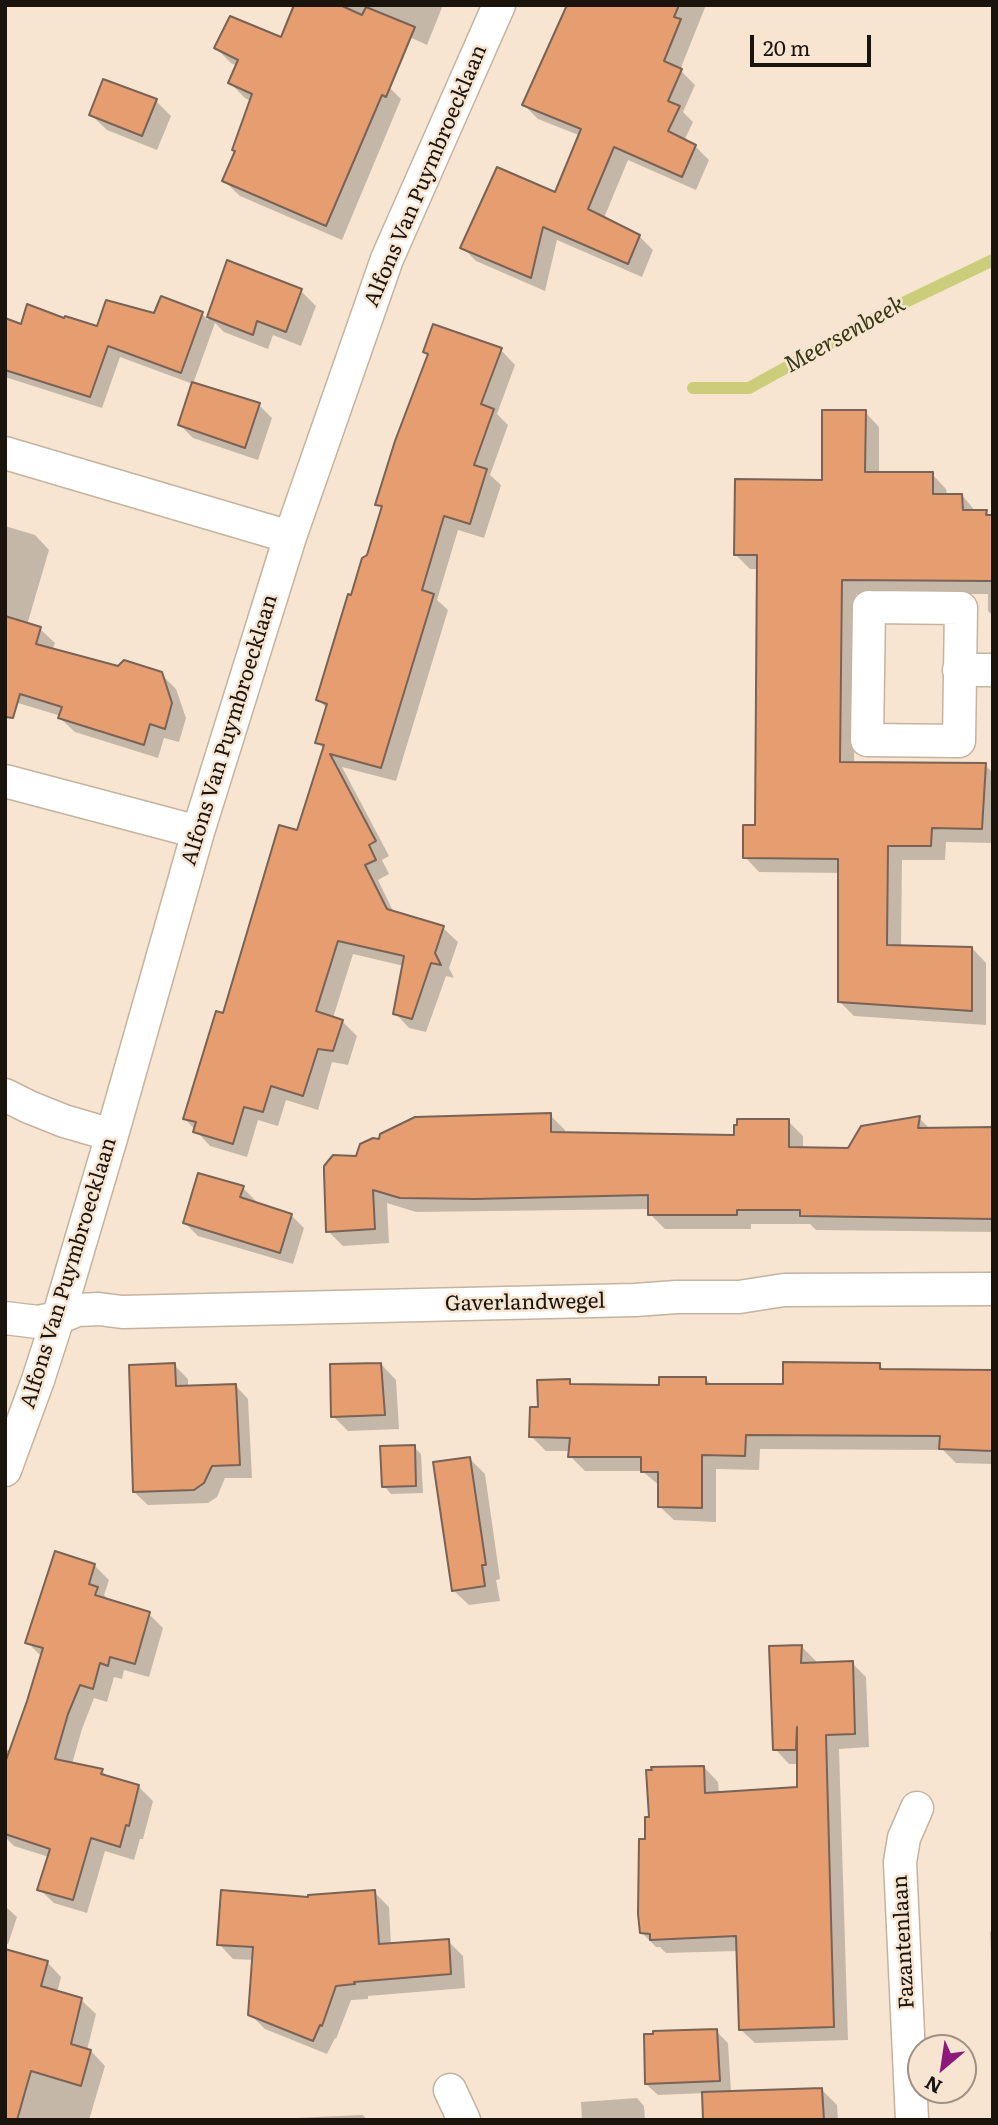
<!DOCTYPE html>
<style>
body{margin:0}
#map{position:relative;width:998px;height:2125px;overflow:hidden;background:#f7e5d1;font-family:Literata,serif}
canvas{display:block}
.frame{position:absolute;inset:0;border:7px solid #1a140d;pointer-events:none}
.north{position:absolute;left:907px;top:2034px;width:70px;height:70px;box-sizing:border-box;background:#f7e5d1;border:2px solid #9f9183;border-radius:50%;rotate:209deg;font-size:19px;font-weight:700;line-height:28px;text-align:center;color:#1a140d}
.north::after{content:'';display:block;margin:auto;width:24px;height:32px;background:#8e197a;clip-path:polygon(50% 0,100% 100%,50% 72%,0 100%)}
.scale{position:absolute;left:750px;top:35px;width:121px;height:32px;box-sizing:border-box;border:4px solid #1a140d;border-top:0;padding-left:9px;font-size:21px;line-height:24px;white-space:nowrap;color:#1a140d;-webkit-text-stroke:5px #f7e5d1;paint-order:stroke}
</style>
<div id="map">
<canvas width="998" height="2125"></canvas>
<div class="frame"></div>
<div class="north">N</div>
<div class="scale">20 m</div>
</div>
<script>
const ctx = document.querySelector('canvas').getContext('2d');
ctx.lineJoin = 'round';
function fill(path, color) { ctx.fillStyle = color; ctx.fill(path, 'evenodd'); }
const shape = rows => new Path2D(rows.map(r => 'M' + r).join(''));
function strokePath(path, color, width, dash) { ctx.strokeStyle = color; ctx.lineWidth = width; ctx.lineCap = dash ? 'butt' : 'round'; ctx.setLineDash(dash || []); ctx.stroke(path); }
function label(font, color, halo, rows, align = 'center') {
  ctx.font = font + ' Literata,serif'; ctx.lineWidth = 5; ctx.setLineDash([]); ctx.textBaseline = 'middle'; ctx.strokeStyle = halo; ctx.fillStyle = color; for (const [text, x, y, turn = 0] of rows) {
    ctx.save(); ctx.translate(x, y); ctx.rotate((+turn || 0) * Math.PI / 180); ctx.textAlign = isNaN(turn) ? turn : align; if (halo) ctx.strokeText(text, 0, 0); ctx.fillText(text, 0, 0); ctx.restore();
  }
}
fill(shape([
 [339,5,443,5,427,45],
 [568,5,706,5,680,70,695,85,683,112,693,122,684,141,695,146,709,160,696,190,628,160,604,218,639,236,653,250,642,277,557,240,545,291,476,261,462,247,556,194,581,136,538,119,524,105],
 [216,48,386,84,401,99,342,240,240,196,224,181,237,152,251,101,245,98,230,83,237,66,231,63],
 [156,101,171,116,157,150,107,130,91,115],
 [228,263,301,291,316,306,301,346,273,335,268,349,224,332,215,323,193,384,259,405,272,418,258,460,193,438,180,425,193,384,120,357,102,408,5,377,5,320,22,326,65,320,98,328,155,316,202,314,208,320],
 [501,350,515,365,497,414,508,425,490,475,501,485,484,538,458,530,437,600,448,610,396,781,342,767,389,856,382,860,389,874,378,880,394,913,443,928,458,942,449,968,454,978,446,976,426,1032,409,1028,395,1013,404,966,353,954,333,1018,342,1021,357,1036,348,1065,332,1062,318,1110,286,1100,278,1126,258,1120,247,1157,210,1146,185,1119,298,833,325,750,317,742,327,709,318,699,368,556,383,509,377,504,429,355,425,352],
 [865,412,879,427,879,474,932,474,946,489,947,495,962,495,976,512,986,512,993,517,993,616,988,611,988,594,856,594,854,764,985,765,993,773,993,843,946,842,945,860,902,860,901,947,972,948,986,963,986,1025,854,1016,840,1002,840,873,759,872,745,857,757,827,759,569,750,569,735,554,823,482],
 [5,526,35,535,49,550,27,625,40,629,55,643,52,650,119,668,161,674,176,689,186,718,179,742,164,738,158,758,75,732,60,718,61,716,5,699],
 [550,1115,565,1130,565,1134,736,1137,788,1121,803,1136,803,1149,849,1150,919,1118,930,1129,993,1129,993,1232,816,1230,810,1224,751,1224,751,1229,665,1229,650,1214,650,1209,416,1212,387,1203,389,1243,343,1246,328,1231,358,1158,381,1141],
 [243,1188,256,1201,255,1204,291,1215,304,1228,293,1264,198,1236,185,1223],
 [381,1364,396,1380,399,1429,348,1431,333,1416],
 [174,1365,188,1379,188,1388,235,1385,248,1399,252,1478,225,1478,217,1497,208,1503,148,1505,134,1492],
 [879,1365,886,1371,993,1372,993,1464,956,1463,943,1450,760,1449,759,1470,716,1469,716,1522,674,1520,659,1506,660,1486,642,1471,585,1471,570,1456,571,1451,546,1451,531,1436,540,1409,569,1381,574,1386,661,1386,705,1378,712,1385,785,1386],
 [414,1447,421,1454,423,1493,391,1494,384,1486],
 [469,1458,485,1474,500,1579,496,1580,500,1601,469,1605,453,1590],
 [94,1565,109,1580,104,1595,111,1602,149,1614,163,1628,149,1677,124,1670,122,1679,114,1677,107,1702,94,1698,82,1729,72,1764,102,1771,110,1779,138,1786,153,1801,143,1839,140,1839,134,1860,105,1851,87,1913,54,1903,39,1889,49,1857,14,1846,5,1837,5,1749,11,1751,42,1657,27,1642],
 [802,1647,816,1661,816,1664,852,1663,866,1677,869,1747,839,1749,848,2040,755,2043,740,2029,738,1951,666,1953,660,1947,656,1947,642,1933,647,1840,651,1818,704,1767,718,1782,719,1793,799,1788,799,1764,789,1764,775,1749],
 [374,1892,389,1907,391,1945,448,1941,463,1956,465,1988,368,1996,368,1999,351,2000,336,2039,335,2038,327,2054,265,2029,250,2014,254,1960,233,1959,219,1944],
 [5,1906,17,1917,8,1944,5,1943],
 [993,1931,993,1999,990,1932],
 [5,1949,47,1962,61,1977,57,1993,81,2000,96,2014,87,2050,91,2051,105,2066,89,2120,5,2120],
 [716,2031,728,2043,731,2092,658,2095,646,2084,655,2036],
 [822,2090,837,2105,838,2120,761,2120],
 [637,2098,644,2106,645,2120,582,2120,581,2102],
 [363,2115,367,2120,272,2119]
]), '#0003');
strokePath(shape([
 [693,388,749,388,899,305,993,260]
]), '#cccd7a', 12);
const building = shape([
 [294,5,340,5,362,15,366,7,415,27,386,97,382,95,326,226,222,181,235,151,232,150,252,94,228,83,238,60,214,48,230,16,281,37,294,5],
 [567,5,679,5,674,17,681,19,664,61,682,69,668,101,680,106,668,131,696,145,682,177,614,147,588,209,640,235,628,264,543,227,531,278,460,248,497,167,555,192,581,129,522,105,567,5],
 [103,79,157,99,142,136,89,115,103,79],
 [227,260,302,289,286,332,257,321,253,335,207,317,227,260],
 [161,296,203,312,181,373,108,346,90,397,5,370,5,318,21,324,27,304,64,318,65,316,97,326,106,300,154,313,161,296],
 [433,324,502,348,481,404,494,409,474,465,487,469,470,524,444,516,422,590,434,594,381,768,330,754,376,841,369,845,376,860,365,865,387,909,444,926,435,953,441,965,431,963,412,1019,393,1014,404,956,338,941,316,1011,343,1020,333,1051,318,1049,303,1096,271,1086,263,1112,244,1107,233,1144,193,1132,196,1122,183,1119,216,1011,223,1013,279,825,297,830,324,745,315,743,327,704,316,700,348,594,351,595,362,558,367,555,382,506,375,505,395,441,428,354,423,352,433,324],
 [192,382,260,403,245,448,178,425,192,382],
 [822,410,866,410,865,472,933,472,933,494,962,494,963,510,987,510,986,515,993,515,993,581,842,580,840,762,986,763,982,829,932,828,931,846,888,846,887,945,972,947,972,1011,838,1002,838,859,743,858,743,825,755,825,757,555,734,555,735,479,822,480,822,410],
 [5,616,41,627,36,644,118,666,124,660,162,672,172,703,165,729,150,724,144,745,58,718,62,707,20,694,13,718,5,717,5,616],
 [551,1113,551,1132,734,1135,734,1125,737,1125,737,1119,789,1119,789,1147,848,1148,861,1126,920,1116,918,1128,993,1127,993,1219,800,1216,800,1210,737,1210,737,1215,648,1215,648,1195,475,1199,400,1198,373,1190,375,1229,326,1232,324,1172,324,1166,333,1155,356,1156,360,1144,373,1138,379,1139,380,1134,415,1117,551,1113],
 [198,1173,244,1186,240,1197,292,1214,280,1253,183,1223,198,1173],
 [783,1362,880,1363,880,1369,993,1370,993,1451,939,1449,940,1436,746,1435,745,1456,702,1455,702,1508,658,1507,658,1472,641,1472,641,1457,568,1457,570,1438,529,1437,530,1407,538,1407,537,1380,570,1379,570,1384,659,1385,659,1377,706,1377,706,1384,783,1384,783,1362],
 [175,1363,176,1386,236,1384,240,1465,212,1466,204,1483,194,1490,133,1492,129,1365,175,1363],
 [381,1363,385,1415,331,1417,330,1364,381,1363],
 [415,1445,416,1486,382,1487,380,1446,415,1445],
 [470,1457,486,1565,482,1565,485,1586,452,1591,433,1462,470,1457],
 [55,1551,95,1564,89,1584,98,1587,95,1595,150,1612,135,1664,110,1657,108,1666,100,1663,93,1689,80,1685,68,1714,55,1759,103,1769,101,1774,139,1785,129,1826,126,1825,120,1847,91,1838,73,1900,37,1890,50,1849,5,1834,5,1763,27,1701,43,1648,25,1643,55,1551],
 [802,1645,801,1663,853,1661,855,1734,826,1735,834,2027,739,2030,736,1936,650,1940,650,1934,640,1933,638,1914,639,1839,645,1839,645,1817,649,1817,646,1770,652,1770,651,1767,704,1766,705,1793,797,1787,797,1727,796,1750,773,1750,769,1646,802,1645],
 [221,1890,308,1897,308,1895,375,1890,379,1944,449,1939,451,1974,354,1982,355,1984,336,1986,322,2026,320,2025,313,2041,248,2015,253,1947,217,1945,221,1890],
 [5,1949,48,1961,41,1986,82,1998,71,2044,91,2050,81,2086,31,2071,17,2120,5,2120,5,1949],
 [717,2029,720,2081,645,2084,644,2034,653,2034,653,2031,717,2029],
 [822,2088,824,2120,703,2120,702,2092,822,2088]
]);
fill(building, '#e69d70');
strokePath(building, '#786356', 2);
const street = shape([
 [5,453,290,537],
 [869,607,961,608,959,741,867,740,869,607],
 [959,670,993,670],
 [5,781,198,832],
 [5,1095,29,1107,64,1121,112,1135],
 [5,1318,38,1322,58,1318,77,1310,99,1309,122,1312,635,1300,676,1297,739,1297,784,1290,993,1289],
 [5,1470,38,1380,58,1318,112,1135,198,832,290,537,387,259,499,5],
 [450,2090,464,2120],
 [912,2120,900,1862,904,1838,917,1808]
]);
strokePath(street, '#c4b39f', 35);
strokePath(street, '#fff', 32);
label('21px', '#1a140d', '#f7e5d1', [
 ["Alfons Van Puymbroecklaan",426,176,-67],
 ["Alfons Van Puymbroecklaan",230,730,-73],
 ["Alfons Van Puymbroecklaan",69,1273,-73],
 ["Gaverlandwegel",525,1303,-1],
 ["Fazantenlaan",904,1942,-93]
]);
label('italic 23px', '#383814', '#f7e5d1', [
 ["Meersenbeek",845,335,-29]
]);
</script>
